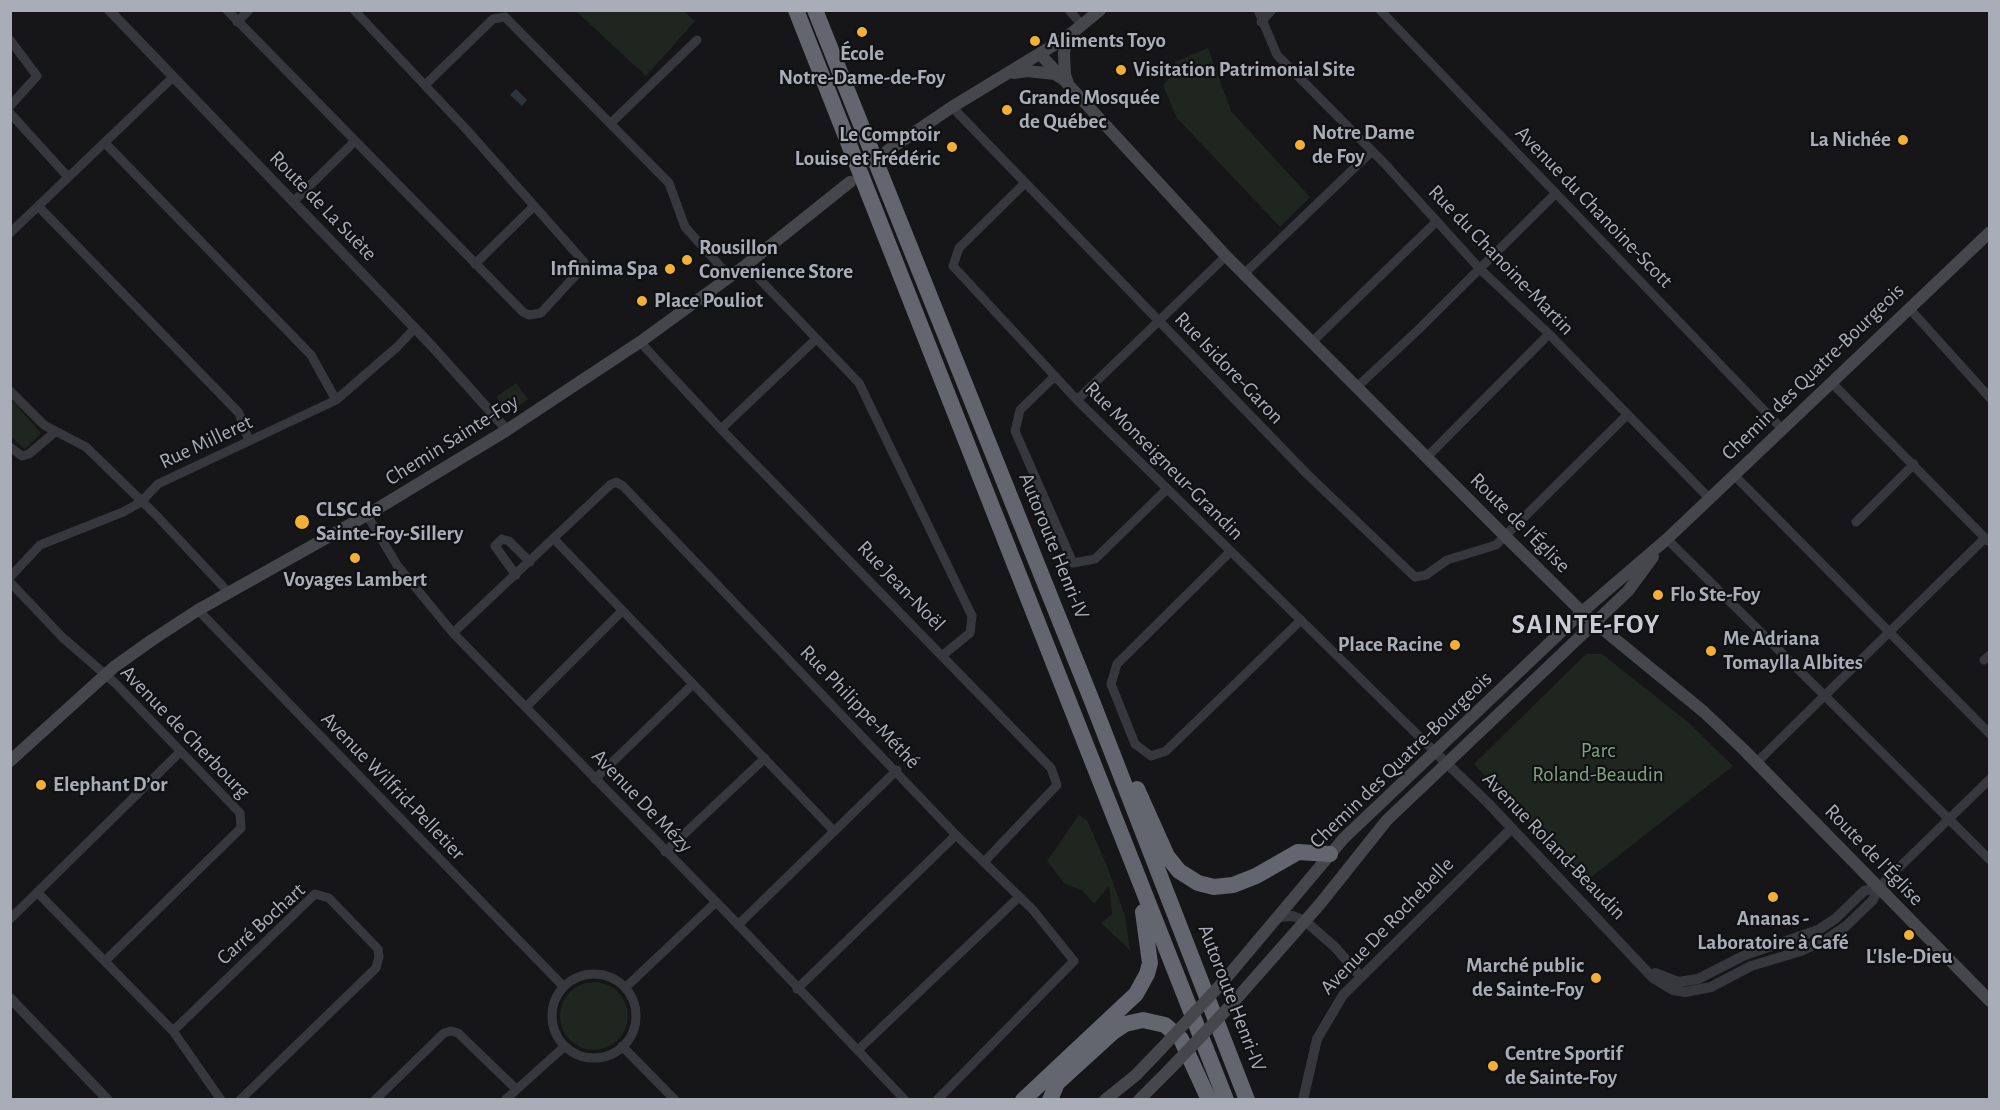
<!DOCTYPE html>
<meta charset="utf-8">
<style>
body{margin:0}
#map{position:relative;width:2000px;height:1110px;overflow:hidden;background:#161618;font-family:"Alegreya Sans",sans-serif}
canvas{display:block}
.frame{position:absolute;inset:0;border:12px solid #a8adb8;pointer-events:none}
</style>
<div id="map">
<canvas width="2000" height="1110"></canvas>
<div class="frame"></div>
</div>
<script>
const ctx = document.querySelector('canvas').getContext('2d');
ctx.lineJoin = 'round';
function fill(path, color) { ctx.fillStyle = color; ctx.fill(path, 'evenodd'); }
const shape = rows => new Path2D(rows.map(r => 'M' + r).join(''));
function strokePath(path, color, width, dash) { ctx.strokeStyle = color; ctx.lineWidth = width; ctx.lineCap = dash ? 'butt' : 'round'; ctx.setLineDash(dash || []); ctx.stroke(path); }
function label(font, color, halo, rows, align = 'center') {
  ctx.font = font + ' "Alegreya Sans",sans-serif'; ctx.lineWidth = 4.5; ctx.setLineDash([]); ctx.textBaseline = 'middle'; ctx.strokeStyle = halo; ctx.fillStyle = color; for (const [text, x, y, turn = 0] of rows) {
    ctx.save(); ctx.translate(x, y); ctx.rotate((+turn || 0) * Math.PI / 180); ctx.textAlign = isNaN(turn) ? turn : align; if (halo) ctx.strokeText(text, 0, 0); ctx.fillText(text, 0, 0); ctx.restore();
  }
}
fill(shape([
 [576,11,684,11,695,21,646,76],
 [1208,48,1231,111,1310,197,1280,227,1177,118,1163,86,1175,69,1175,62],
 [516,383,528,399,513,410,507,410,496,397],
 [11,399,41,433,25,449,11,437],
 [1586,654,1602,654,1688,722,1733,766,1585,882,1474,764],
 [1079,815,1087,820,1107,866,1125,916,1130,950,1101,923,1112,914,1109,886,1094,904,1082,890,1065,884,1047,861],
 '560 1016a34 34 0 1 1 68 0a34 34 0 1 1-68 0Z'
]), '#1e261f');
fill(shape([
 [516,89,527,100,522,106,510,95]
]), '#2c353c');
strokePath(shape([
 [227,10,523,312,529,315,541,313,584,266,584,262,466,129,354,10],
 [1069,10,1082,25],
 [1258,10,1277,55,1385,164,1480,269,1549,334,1709,498],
 [1380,10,1782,429],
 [237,22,249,10],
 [1261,22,1272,10],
 [10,40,37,76,10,106],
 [425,85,493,19,505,17,669,183,685,227,730,277],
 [952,107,1307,474,1415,577,1426,575,1447,560,1496,545,1627,415],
 [10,113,68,177],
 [611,123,697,40],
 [105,143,311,355,336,400],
 [1025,183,959,248,953,266,1077,400,1436,753],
 [293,202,354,142],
 [38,206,239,413,249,441],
 [10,233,172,78],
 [475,264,534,206],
 [746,265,859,383,972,616,970,633,943,655],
 [1244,274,1372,151],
 [1909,308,1990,398],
 [640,342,721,429,1051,768,1057,785,985,861],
 [1312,342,1436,222],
 [1055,376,1020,410,1015,431,1073,563,1095,559,1167,489],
 [1831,382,1988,541],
 [1357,387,1418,330,1555,194],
 [10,391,44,425,86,447,157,516,229,593],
 [1077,400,1226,256],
 [721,429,816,339],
 [10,447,22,456,29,454,55,432],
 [1427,457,1549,334],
 [1734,475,1990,734],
 [367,515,397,565,453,633,725,911,905,1100],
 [1856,522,1914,464],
 [554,539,834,831],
 [1667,539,1990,860],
 [1230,552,1117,664,1111,684,1135,744,1151,756,1166,751,1301,620],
 [516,575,495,546,502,539,509,541,530,562],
 [10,577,40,545,123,512,141,502,158,484,336,400,397,347,414,329],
 [10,582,62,637,115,683,240,813,241,828,105,961],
 [198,610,563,986],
 [453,633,610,485,616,482,623,486,956,835,1033,910,1074,961,937,1100],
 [1984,660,1990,655],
 [526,707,622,611],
 [1756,763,1985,538],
 [595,779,692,685],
 [665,852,765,758],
 [1879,887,1990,779],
 [38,893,173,1031,221,1100],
 [10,919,180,752],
 [738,925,897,770],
 '552 1016a42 42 0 1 1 84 0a42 42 0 1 1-84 0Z',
 [625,988,716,902],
 [797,989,956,835],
 [173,1031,315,894,329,898,378,949,379,957,376,968,240,1100],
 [622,1046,675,1100],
 [858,1050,1019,897],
 [375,1100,444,1033,451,1031,458,1033,516,1089],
 [505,1100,565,1046]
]), '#37383d', 9);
strokePath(shape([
 [109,10,430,344,507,430],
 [1436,753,1488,803,1653,978,1673,990,1685,992,1711,987,1751,966,1801,951,1827,939,1846,926,1873,900,1879,887],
 [1278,917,1293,916,1305,921,1335,947,1361,977],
 [1655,973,1678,982,1698,979,1745,955,1818,930,1835,919,1864,891,1879,887],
 [10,998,108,1100],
 [1303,1100,1317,1039,1343,995,1512,828]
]), '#37383d', 10);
strokePath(shape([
 [1067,37,1064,53,1065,75,1068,83],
 [1040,54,1226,256,1505,536,1582,612,1704,712,1744,750,1990,1001],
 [1014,73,1027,71,1055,74,1061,78],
 [887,151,952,107,1067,37,1100,10],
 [10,761,114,667,152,640,198,610,367,515,507,430,640,342,746,265,850,182],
 [1222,983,1344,838,1582,612,1667,539,1990,232],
 [1231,1005,1320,904,1387,820,1628,591,1653,557],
 [1105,1100,1136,1075,1161,1049],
 [1139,1100,1169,1070]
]), '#45474d', 12);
strokePath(shape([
 [796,10,1226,1100],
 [815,10,1092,701,1247,1100],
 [1137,789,1167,856,1179,871,1198,883,1214,887,1233,885,1256,876,1298,852,1330,854],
 [1023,1100,1136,994,1147,974,1150,963,1143,912],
 [1050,1100,1057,1083,1113,1032,1125,1024,1143,1020,1165,1025,1181,1039,1209,1100]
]), '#63666e', 16);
strokePath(shape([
 [1161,1049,1222,983],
 [1169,1070,1231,1005]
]), '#45474d', 12);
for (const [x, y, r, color] of [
 [862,32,6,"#f2b134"],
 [1035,41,6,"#f2b134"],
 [1121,70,6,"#f2b134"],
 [1007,110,6,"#f2b134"],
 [1903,140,6,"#f2b134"],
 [1300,145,6,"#f2b134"],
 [952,147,6,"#f2b134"],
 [687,260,6,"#f2b134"],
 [670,269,6,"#f2b134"],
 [642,301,6,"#f2b134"],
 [302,522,8,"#f2b134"],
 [355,558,6,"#f2b134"],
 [1658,595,6,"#f2b134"],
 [1455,645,6,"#f2b134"],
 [1711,651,6,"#f2b134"],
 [41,785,6,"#f2b134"],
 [1773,897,6,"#f2b134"],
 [1909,935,6,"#f2b134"],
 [1596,978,6,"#f2b134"],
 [1493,1066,6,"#f2b134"]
]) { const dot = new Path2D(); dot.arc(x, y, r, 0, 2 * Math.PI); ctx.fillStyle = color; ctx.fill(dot); strokePath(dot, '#111113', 2); }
label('bold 21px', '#a8adb8', '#111113', [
 ["Aliments Toyo",1047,41],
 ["École",862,54,"center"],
 ["Notre-Dame-de-Foy",862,78,"center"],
 ["Visitation Patrimonial Site",1133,70],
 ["Grande Mosquée",1019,98],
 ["de Québec",1019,122],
 ["Notre Dame",1312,133],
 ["de Foy",1312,157],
 ["Le Comptoir",940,135,"right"],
 ["Louise et Frédéric",940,159,"right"],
 ["La Nichée",1891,140,"right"],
 ["Rousillon",699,248],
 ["Convenience Store",699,272],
 ["Infinima Spa",658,269,"right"],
 ["Place Pouliot",654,301],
 ["CLSC de",316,510],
 ["Sainte-Foy-Sillery",316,534],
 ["Voyages Lambert",355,580,"center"],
 ["Flo Ste-Foy",1670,595],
 ["Me Adriana",1723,639],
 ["Tomaylla Albites",1723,663],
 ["Place Racine",1443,645,"right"],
 ["Elephant D’or",53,785],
 ["Ananas -",1773,919,"center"],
 ["Laboratoire à Café",1773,943,"center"],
 ["L'Isle-Dieu",1909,957,"center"],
 ["Marché public",1584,966,"right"],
 ["de Sainte-Foy",1584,990,"right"],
 ["Centre Sportif",1505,1054],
 ["de Sainte-Foy",1505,1078]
], 'left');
label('21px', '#a8adb8', '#111113', [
 ["Route de La Suète",323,206,46],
 ["Avenue du Chanoine-Scott",1594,207,46],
 ["Rue du Chanoine-Martin",1501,260,46],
 ["Rue Isidore-Garon",1229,368,46],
 ["Chemin des Quatre-Bourgeois",1813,372,-44],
 ["Chemin Sainte-Foy",452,440,-32],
 ["Rue Milleret",206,442,-25],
 ["Rue Monseigneur-Grandin",1164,461,45],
 ["Route de l'Église",1520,523,45],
 ["Autoroute Henri-IV",1054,546,68],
 ["Rue Jean-Noël",901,586,46],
 ["Rue Philippe-Méthé",860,707,46],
 ["Avenue de Cherbourg",185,732,46],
 ["Chemin des Quatre-Bourgeois",1401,760,-44],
 ["Avenue Wilfrid-Pelletier",393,786,46],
 ["Avenue De Mézy",642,801,46],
 ["Avenue Roland-Beaudin",1554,846,46],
 ["Route de l'Église",1874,855,46],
 ["Carré Bochart",261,924,-42],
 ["Avenue De Rochebelle",1387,926,-46],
 ["Autoroute Henri-IV",1232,998,69]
]);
label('21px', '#7fa381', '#111113', [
 ["Parc",1598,751],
 ["Roland-Beaudin",1598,775]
]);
ctx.letterSpacing = '1.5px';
label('bold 27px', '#c9ccd4', '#111113', [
 ["SAINTE-FOY",1586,625]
]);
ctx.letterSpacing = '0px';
</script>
